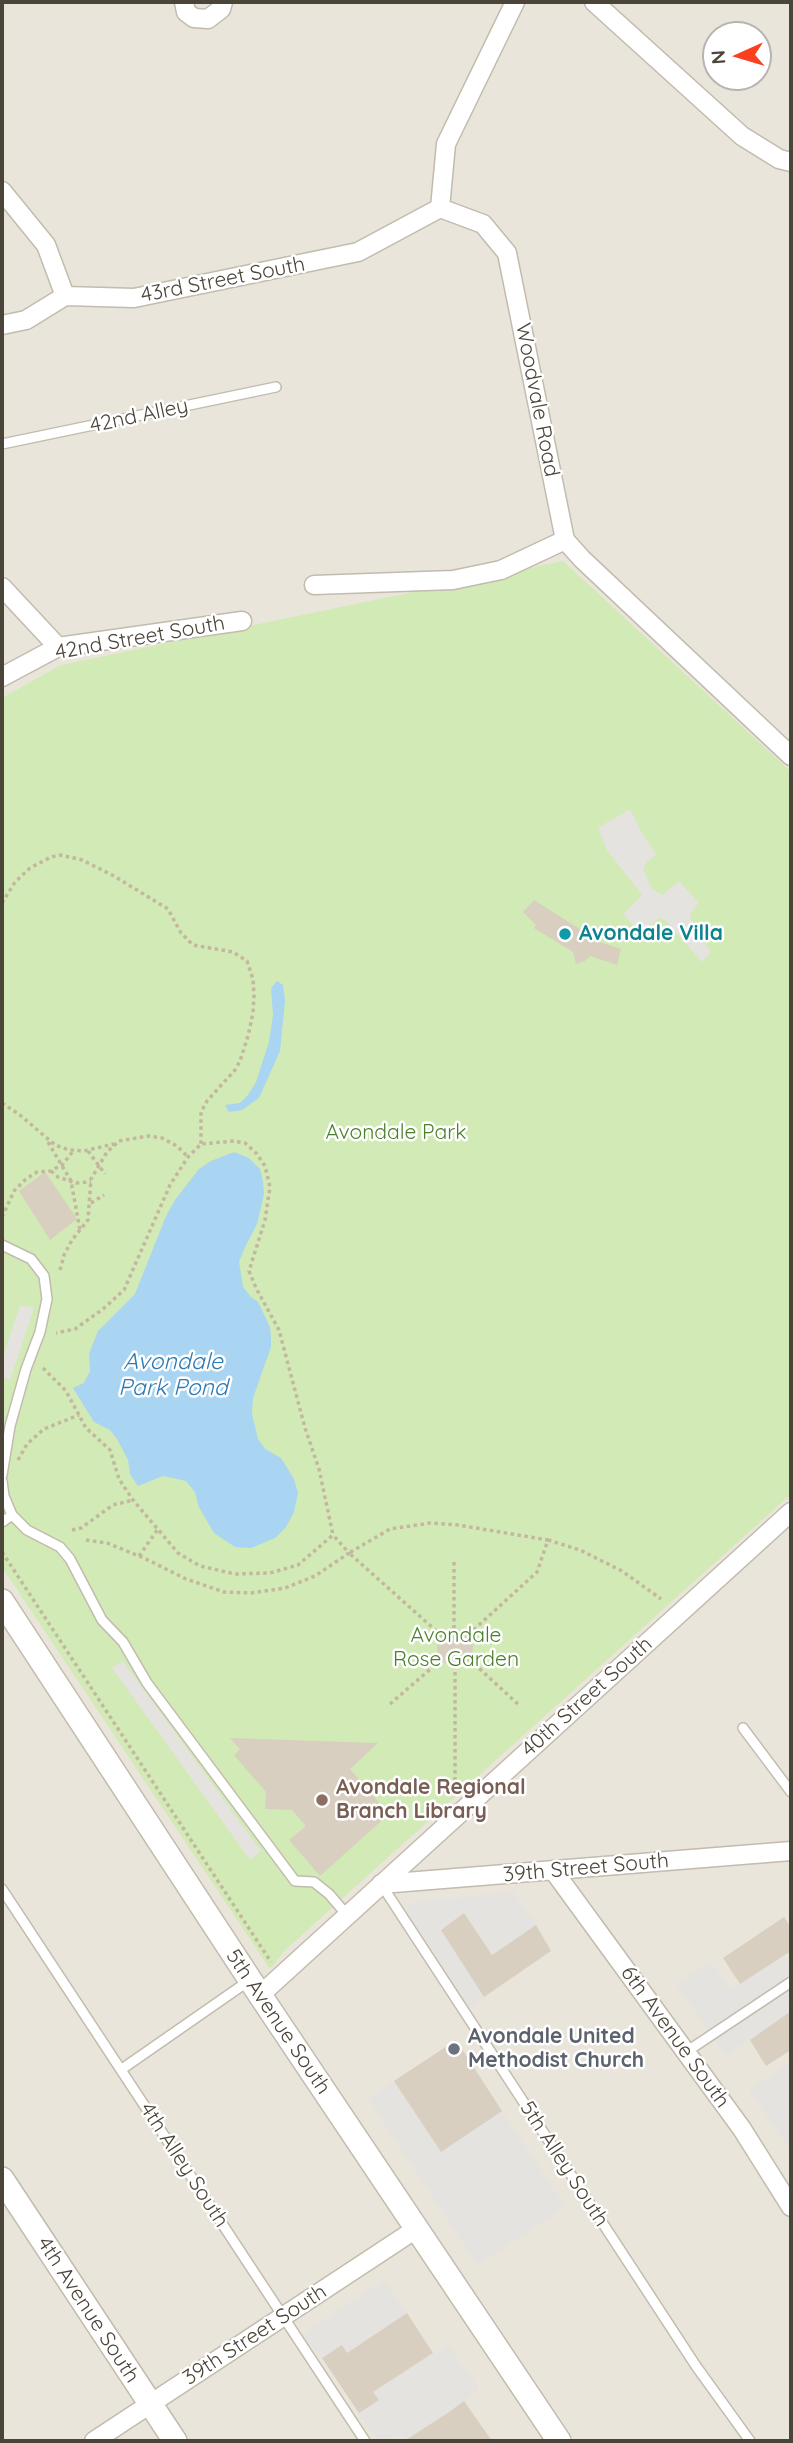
<!DOCTYPE html>
<style>
body{margin:0}
#map{position:relative;width:793px;height:2443px;overflow:hidden;background:#f6f3ec;font-family:Quicksand,sans-serif}
canvas{display:block}
.frame{position:absolute;inset:0;border:4px solid #4b4439;pointer-events:none}
.north{position:absolute;left:702px;top:21px;width:70px;height:70px;box-sizing:border-box;background:#fff;border:2px solid #b7b4b0;border-radius:50%;rotate:266deg;font-size:19px;font-weight:700;line-height:28px;text-align:center;color:#4b4439}
.north::after{content:'';display:block;margin:auto;width:24px;height:32px;background:#fc3f1d;clip-path:polygon(50% 0,100% 100%,50% 72%,0 100%)}
</style>
<div id="map">
<canvas width="793" height="2443"></canvas>
<div class="frame"></div>
<div class="north">N</div>
</div>
<script>
const ctx = document.querySelector('canvas').getContext('2d');
ctx.lineJoin = 'round';
function fill(path, color) { ctx.fillStyle = color; ctx.fill(path, 'evenodd'); }
const shape = rows => new Path2D(rows.map(r => 'M' + r).join(''));
function strokePath(path, color, width, dash) { ctx.strokeStyle = color; ctx.lineWidth = width; ctx.lineCap = dash ? 'butt' : 'round'; ctx.setLineDash(dash || []); ctx.stroke(path); }
function label(font, color, halo, rows, align = 'center') {
  ctx.font = font + ' Quicksand,sans-serif'; ctx.lineWidth = 5; ctx.setLineDash([]); ctx.textBaseline = 'middle'; ctx.strokeStyle = halo; ctx.fillStyle = color; for (const [text, x, y, turn = 0] of rows) {
    ctx.save(); ctx.translate(x, y); ctx.rotate((+turn || 0) * Math.PI / 180); ctx.textAlign = isNaN(turn) ? turn : align; if (halo) ctx.strokeText(text, 0, 0); ctx.fillText(text, 0, 0); ctx.restore();
  }
}
fill(shape([
 [2,2,791,2,791,2441,2,2441],
 [716,35,758,35,758,77,716,77]
]), '#eae5da');
fill(shape([
 [563,561,791,772,791,1494,284,1951,270,1969,2,1567,2,698,61,665]
]), '#d2eab5');
fill(shape([
 [630,809,643,835,656,854,646,863,643,869,652,889,662,895,679,881,699,903,690,914,692,921,697,925,705,922,713,932,705,943,711,952,702,962,665,920,659,918,641,934,623,914,642,895,607,850,598,828],
 [20,1305,34,1308,10,1380,2,1377,2,1360],
 [123,1661,261,1851,250,1860,112,1668],
 [681,1864,682,1871,609,1877,608,1871],
 [513,1892,536,1925,492,1955,465,1913,441,1929,484,1997,469,2008,406,1910,413,1902],
 [785,1956,791,1965,791,2011,726,2056,676,1984,711,1962,730,1990],
 [791,2061,791,2151,749,2090],
 [394,2081,441,2151,502,2111,565,2207,477,2265,368,2098],
 [384,2280,407,2313,347,2353,342,2345,322,2358,302,2334],
 [448,2344,479,2389,464,2401,405,2440,399,2433,387,2441,378,2441,359,2413,379,2400,373,2392]
]), '#e5e3e0');
fill(shape([
 [277,981,283,985,285,1001,280,1051,259,1098,242,1110,229,1112,225,1105,240,1103,248,1095,256,1082,269,1042,273,1015,271,988],
 [234,1152,249,1158,260,1169,263,1182,264,1194,257,1224,245,1247,239,1262,243,1287,251,1297,258,1302,270,1327,271,1337,271,1347,253,1398,252,1414,258,1439,265,1449,281,1458,294,1479,298,1493,294,1512,286,1527,275,1538,251,1548,235,1547,214,1533,199,1507,195,1492,186,1481,163,1476,138,1486,130,1474,128,1460,117,1439,110,1430,94,1422,73,1388,84,1383,90,1371,89,1354,98,1331,135,1294,166,1216,175,1200,199,1169,211,1161]
]), '#a9d4f2');
fill(shape([
 [534,900,591,936,590,939,621,949,617,965,590,956,585,961,576,964,573,952,534,928,536,925,523,912],
 [45,1172,77,1219,50,1240,19,1191],
 '437 1648a18 18 0 1 1 36 0a18 18 0 1 1-36 0Z',
 [230,1738,378,1743,350,1769,389,1814,320,1876,289,1840,306,1826,292,1810,265,1809,266,1792,234,1755,240,1749],
 [464,1913,492,1955,536,1925,551,1951,484,1997,441,1930],
 [784,1917,791,1928,791,1951,740,1984,723,1958],
 [791,2011,791,2050,766,2066,750,2040],
 [456,2040,502,2111,441,2152,394,2081],
 [407,2313,433,2353,373,2392,379,2400,359,2413,322,2358,342,2345,347,2353],
 [464,2401,492,2441,404,2441,449,2412]
]), '#d8cfc1');
const service = shape([
 [2,444,276,387],
 [2,1245,31,1259,44,1276,47,1299,40,1332,26,1369,10,1426,2,1475],
 [2,1481,4,1496,12,1515,27,1530,60,1547,70,1559,102,1620,123,1642,147,1683,295,1881,314,1882,329,1894,347,1915],
 [2,1522,12,1515],
 [743,1728,791,1792],
 [381,1884,696,2366,750,2441],
 [2,1889,365,2441],
 [686,2052,791,1982],
 [122,2069,250,1980]
]);
const minor = shape([
 [184,2,186,12,194,18,208,19,221,9,223,2],
 [594,2,742,136,779,159,791,162],
 [2,191,46,245,65,296],
 [440,208,483,224,507,253,565,540,582,559,791,756],
 [440,208,446,144,515,2],
 [2,325,26,320,65,296,134,298,358,252,440,208],
 [314,585,453,580,501,570,565,540],
 [2,587,58,647],
 [2,677,58,647,242,621],
 [553,1870,742,2129,791,2207],
 [381,1884,791,1851],
 [260,1995,791,1512],
 [94,2441,416,2229]
]);
const tertiary = shape([
 [2,1601,260,1995,559,2441],
 [2,2179,175,2441]
]);
strokePath(service, '#c2bbae', 12);
strokePath(minor, '#c2bbae', 21);
strokePath(tertiary, '#c2bbae', 26);
strokePath(shape([
 [2,903,15,882,30,868,51,857,61,855,82,860,114,876,168,909,181,933,193,945,233,952,247,961,253,979,254,996,253,1013,248,1036,240,1061,235,1070,207,1101,201,1112,201,1144],
 [2,1103,20,1115,55,1145,69,1150,84,1151,114,1144],
 [48,1142,71,1181,80,1230],
 [88,1151,105,1174],
 [51,1171,58,1177,76,1183,91,1182],
 [91,1203,104,1195],
 [2,1217,14,1191,26,1179,37,1172,51,1171,63,1164,74,1150],
 [60,1270,64,1255,72,1240,88,1220,91,1179,107,1152,119,1141,148,1136,162,1138,177,1146,188,1157],
 [43,1368,66,1391,86,1428,110,1450,119,1479,133,1500,178,1553,200,1566,235,1574,270,1573,298,1565,333,1535,319,1469,305,1428,279,1330,256,1288,249,1271,265,1220,270,1187,265,1166,256,1153,245,1143,234,1141,201,1144,188,1157,170,1185,124,1290,103,1309,75,1329,56,1333],
 [18,1460,27,1444,44,1429,79,1415],
 [72,1530,81,1528,113,1505,133,1500],
 [86,1540,107,1543,144,1558,186,1579,224,1592,251,1593,285,1588,315,1576,349,1553,333,1535],
 [548,1540,580,1550,622,1571,661,1599],
 [2,1552,271,1962],
 [139,1556,158,1529],
 [454,1562,454,1630],
 [442,1636,349,1553,390,1529,430,1523,458,1525,548,1540,537,1572,468,1635],
 [469,1659,520,1706],
 [455,1665,455,1781],
 [390,1704,442,1659]
]), '#c4b79f', 3.5, [3.5, 3.5]);
strokePath(service, '#fff', 9);
strokePath(minor, '#fff', 18);
strokePath(tertiary, '#fff', 23);
for (const [x, y, r, color] of [
 [565,934,7,"#0f9aa8"],
 [322,1800,7,"#8d6e63"],
 [454,2049,7,"#6b7280"]
]) { const dot = new Path2D(); dot.arc(x, y, r, 0, 2 * Math.PI); ctx.fillStyle = color; ctx.fill(dot); strokePath(dot, '#fff', 2.5); }
label('21px', '#4b4439', '#fff', [
 ["43rd Street South",223,280,-11],
 ["Woodvale Road",537,400,79],
 ["42nd Alley",139,416,-12],
 ["42nd Street South",140,638,-10],
 ["40th Street South",587,1697,-42],
 ["39th Street South",586,1868,-5],
 ["5th Avenue South",278,2022,56],
 ["6th Avenue South",675,2037,54],
 ["5th Alley South",564,2164,57],
 ["4th Alley South",184,2165,57],
 ["4th Avenue South",88,2310,57],
 ["39th Street South",255,2335,-33]
]);
label('bold 21px', '#0d838f', '#fff', [
 ["Avondale Villa",579,934]
], 'left');
label('21px', '#4a7f2a', '#fff', [
 ["Avondale Park",396,1133],
 ["Avondale",456,1636],
 ["Rose Garden",456,1660]
]);
label('bold 21px', '#785e54', '#fff', [
 ["Avondale Regional",336,1788],
 ["Branch Library",336,1812]
], 'left');
label('bold 21px', '#5b616d', '#fff', [
 ["Avondale United",468,2037],
 ["Methodist Church",468,2061]
], 'left');
label('italic 23px', '#2e7ab2', '#fff', [
 ["Avondale",173,1362],
 ["Park Pond",173,1388]
]);
</script>
